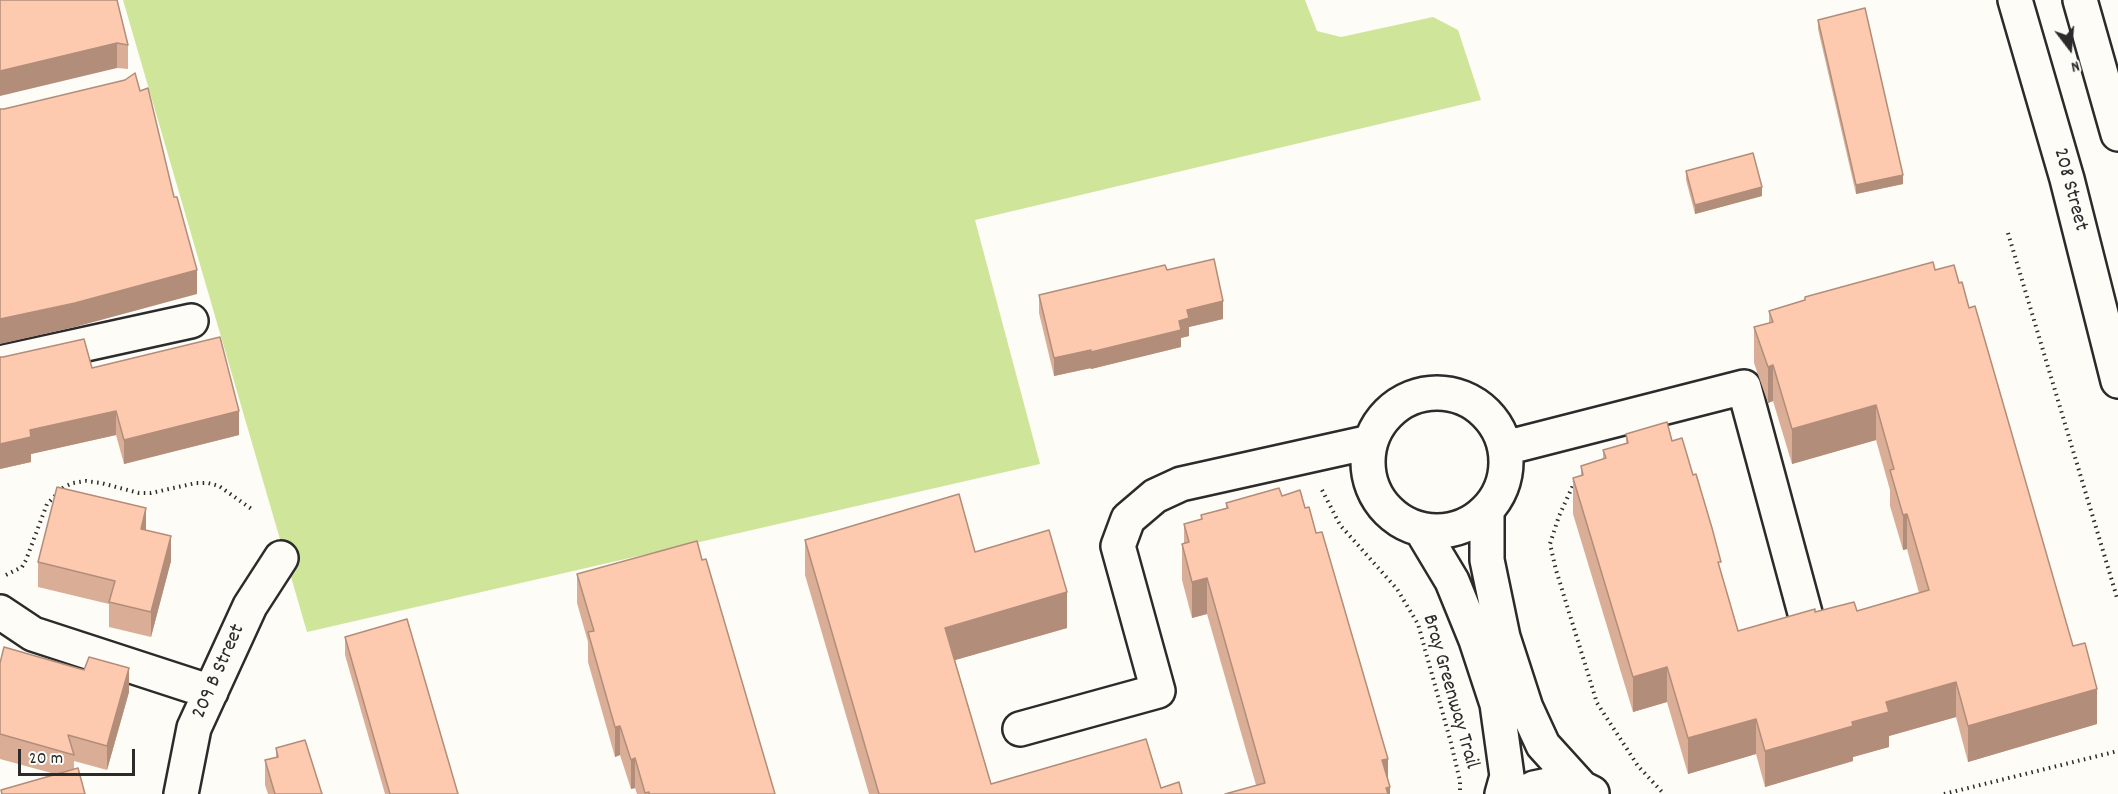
<!DOCTYPE html>
<style>
body{margin:0}
#map{position:relative;width:2118px;height:794px;overflow:hidden;background:#fdfcf7;font-family:Dekko,sans-serif}
canvas{display:block}
.north{position:absolute;left:2040px;top:18px;width:60px;height:60px;-webkit-text-stroke:4px #fdfcf7;paint-order:stroke;rotate:164deg;font-size:16px;font-weight:700;line-height:24px;text-align:center;color:#2b2b2b}
.north::after{content:'';display:block;margin:auto;width:21px;height:27px;background:#2b2b2b;clip-path:polygon(50% 0,100% 100%,50% 72%,0 100%)}
.scale{position:absolute;left:18px;top:749px;width:117px;height:27px;box-sizing:border-box;border:3px solid #2b2b2b;border-top:0;padding-left:8px;font-size:18px;line-height:21px;white-space:nowrap;color:#2b2b2b;-webkit-text-stroke:4px #fdfcf7;paint-order:stroke}
</style>
<div id="map">
<canvas width="2118" height="794"></canvas>
<div class="north">N</div>
<div class="scale">20 m</div>
</div>
<script>
const ctx = document.querySelector('canvas').getContext('2d');
ctx.lineJoin = 'round';
function fill(path, color) { ctx.fillStyle = color; ctx.fill(path, 'evenodd'); }
const shape = rows => new Path2D(rows.map(r => 'M' + r).join(''));
function strokePath(path, color, width, dash) { ctx.strokeStyle = color; ctx.lineWidth = width; ctx.lineCap = dash ? 'butt' : 'round'; ctx.setLineDash(dash || []); ctx.stroke(path); }
function label(font, color, halo, rows, align = 'center') {
  ctx.font = font + ' Dekko,sans-serif'; ctx.lineWidth = 6; ctx.setLineDash([]); ctx.textBaseline = 'middle'; ctx.strokeStyle = halo; ctx.fillStyle = color; for (const [text, x, y, turn = 0] of rows) {
    ctx.save(); ctx.translate(x, y); ctx.rotate((+turn || 0) * Math.PI / 180); ctx.textAlign = isNaN(turn) ? turn : align; if (halo) ctx.strokeText(text, 0, 0); ctx.fillText(text, 0, 0); ctx.restore();
  }
}
fill(shape([
 [123,0,1305,0,1317,31,1341,37,1433,17,1458,30,1481,100,975,220,1040,464,307,632]
]), '#cfe599');
const minor = shape([
 [0,363,191,321],
 '1368 462a69 69 0 1 1 138 0a69 69 0 1 1-138 0Z',
 [1505,448,1744,387,1805,613],
 [1487,512,1487,560,1503,637,1526,708,1543,745,1582,788],
 [1422,531,1452,581,1476,640,1497,704,1507,776,1502,794],
 [0,612,33,634,211,692],
 [1020,729,1158,691,1118,546,1128,519,1155,496,1181,484,1370,442],
 [181,794,194,728,250,606,281,558],
 [1522,794,1534,788,1558,783,1582,788,1592,793]
]);
const major = shape([
 [2015,0,2067,179,2118,381],
 [2080,0,2118,134]
]);
strokePath(minor, '#2b2b2b', 38);
strokePath(major, '#2b2b2b', 38);
strokePath(shape([
 [2008,233,2118,601],
 [1575,481,1559,516,1550,544,1556,570,1597,703,1638,766,1664,794],
 [1322,490,1340,525,1397,589,1418,624,1451,743,1460,781,1460,794],
 [6,575,22,567,26,560,47,504,64,487,73,483,86,481,101,483,139,493,151,493,196,483,208,483,219,486,253,510],
 [1944,794,2118,751]
]), '#2b2b2b', 4, [1.5, 4.5]);
strokePath(minor, '#fdfcf7', 33);
strokePath(major, '#fdfcf7', 33);
fill(shape([
 [0,0,128,45,128,69,117,68],
 [1818,20,1903,184,1856,194,1818,29],
 [1686,171,1762,196,1695,214,1686,180],
 [1167,270,1223,319,1189,327,1189,336,1181,338,1181,347,1091,369,1091,368,1054,376,1039,313,1039,295],
 [1935,270,1959,283,1969,308,2097,724,1968,762,1956,717,1889,736,1889,747,1853,757,1853,761,1765,787,1756,754,1688,774,1667,702,1633,712,1573,514,1573,478,1581,476,1581,466,1603,459,1603,450,1626,443,1626,434,1672,441,1721,572,1738,631,1815,612,1857,611,1919,593,1907,549,1903,550,1890,506,1890,490,1876,440,1792,464,1773,401,1768,403,1754,363,1754,327,1769,323,1769,311,1805,300,1805,297],
 [92,368,239,435,124,464,116,435,31,454,31,462,0,469],
 [1282,496,1388,779,1390,794,1256,785,1207,614,1192,618,1182,580,1182,544,1184,544,1184,524,1201,519,1201,515,1226,508,1226,503],
 [146,530,171,561,151,637,109,627,109,604,38,587,38,562],
 [805,540,975,552,1067,628,955,660,991,784,1161,788,1182,794,869,794,805,575],
 [577,574,775,794,637,794,635,788,631,789,620,755,615,757,588,662,588,642,577,603],
 [345,637,458,794,385,794,345,655],
 [0,663,129,692,107,770,74,761,74,769,85,794,1,794,1,790,55,774,0,759],
 [276,748,322,794,268,794,265,785,265,760,276,757]
]), '#daae96');
fill(shape([
 [117,43,117,68,0,96,0,71],
 [1903,175,1903,184,1856,194,1856,185],
 [1762,187,1762,196,1695,214,1695,205],
 [197,270,197,294,75,327,0,344,0,319],
 [1223,301,1223,319,1189,327,1189,336,1181,338,1181,347,1091,369,1091,352,1179,321,1187,310],
 [1091,350,1091,368,1054,376,1054,358],
 [1773,365,1773,401,1768,403,1768,367],
 [1876,405,1876,440,1792,464,1792,429],
 [116,411,116,435,31,454,31,462,0,469,0,444,30,430],
 [239,411,239,435,124,464,124,440],
 [146,508,146,533,141,529],
 [1907,514,1907,549,1903,550,1903,515],
 [171,536,171,561,151,637,151,612],
 [1207,578,1207,614,1192,618,1192,582],
 [1067,592,1067,628,945,663,945,628],
 [1667,667,1667,702,1633,712,1633,677],
 [129,668,129,692,107,770,107,746],
 [1956,682,1956,717,1889,736,1889,747,1853,757,1853,761,1765,787,1765,751,1852,722,1886,702],
 [2097,689,2097,724,1968,762,1968,726],
 [1756,719,1756,754,1688,774,1688,738],
 [620,726,620,755,615,757,615,727],
 [635,758,635,788,631,789,631,760],
 [1388,759,1388,787,1390,787,1390,794,1382,794,1382,760]
]), '#b28d7a');
const building = shape([
 [0,0,117,0,128,45,117,43,0,71,0,0],
 [1865,8,1903,175,1856,185,1818,20,1865,8],
 [135,73,140,91,148,88,174,197,177,197,197,270,75,303,0,319,0,109,4,109,125,80,135,73],
 [1753,153,1762,187,1695,205,1686,171,1753,153],
 [1214,259,1223,301,1187,310,1189,318,1179,321,1181,330,1091,352,1091,350,1054,358,1039,295,1165,265,1167,270,1214,259],
 [1933,262,1935,270,1954,265,1959,283,1962,282,1969,308,1975,306,2073,646,2085,643,2097,689,1968,726,1956,682,1886,702,1889,712,1852,722,1853,726,1765,751,1756,719,1688,738,1667,667,1633,677,1573,478,1583,475,1581,466,1606,458,1603,450,1628,443,1626,434,1667,422,1672,441,1682,438,1693,475,1696,474,1712,528,1721,562,1718,562,1738,631,1815,609,1815,612,1854,602,1857,611,1929,590,1907,514,1903,515,1890,470,1894,469,1876,405,1792,429,1773,365,1768,367,1754,327,1773,322,1769,311,1805,300,1805,297,1933,262],
 [220,337,239,411,124,440,116,411,30,430,31,437,0,444,0,357,3,357,84,339,92,368,220,337],
 [57,487,146,508,141,529,171,536,151,612,109,602,115,581,38,562,57,487],
 [1279,488,1282,496,1300,490,1305,508,1309,507,1316,533,1322,532,1388,759,1382,760,1390,787,1386,788,1388,794,1225,794,1265,783,1207,578,1192,582,1182,544,1189,542,1184,524,1202,519,1201,515,1228,508,1226,503,1279,488],
 [959,494,975,552,1049,530,1067,592,945,628,991,784,1146,739,1161,788,1179,782,1182,794,879,794,805,540,959,494],
 [697,541,702,560,706,559,775,794,649,794,649,792,645,793,635,758,631,760,620,726,615,727,588,632,594,631,577,574,697,541],
 [407,619,458,794,390,794,345,637,407,619],
 [4,647,84,670,89,657,129,668,107,746,68,735,74,755,0,734,0,663,4,647],
 [305,740,322,794,275,794,265,760,278,757,276,748,305,740],
 [78,768,85,794,2,794,1,790,78,768]
]);
fill(building, '#fecaaf');
strokePath(building, '#b28d7a', 1.5);
label('21px', '#2b2b2b', '#fdfcf7', [
 ["208 Street",2069,190,75],
 ["209 B Street",220,672,-66],
 ["Bray Greenway Trail",1449,692,74]
]);
</script>
